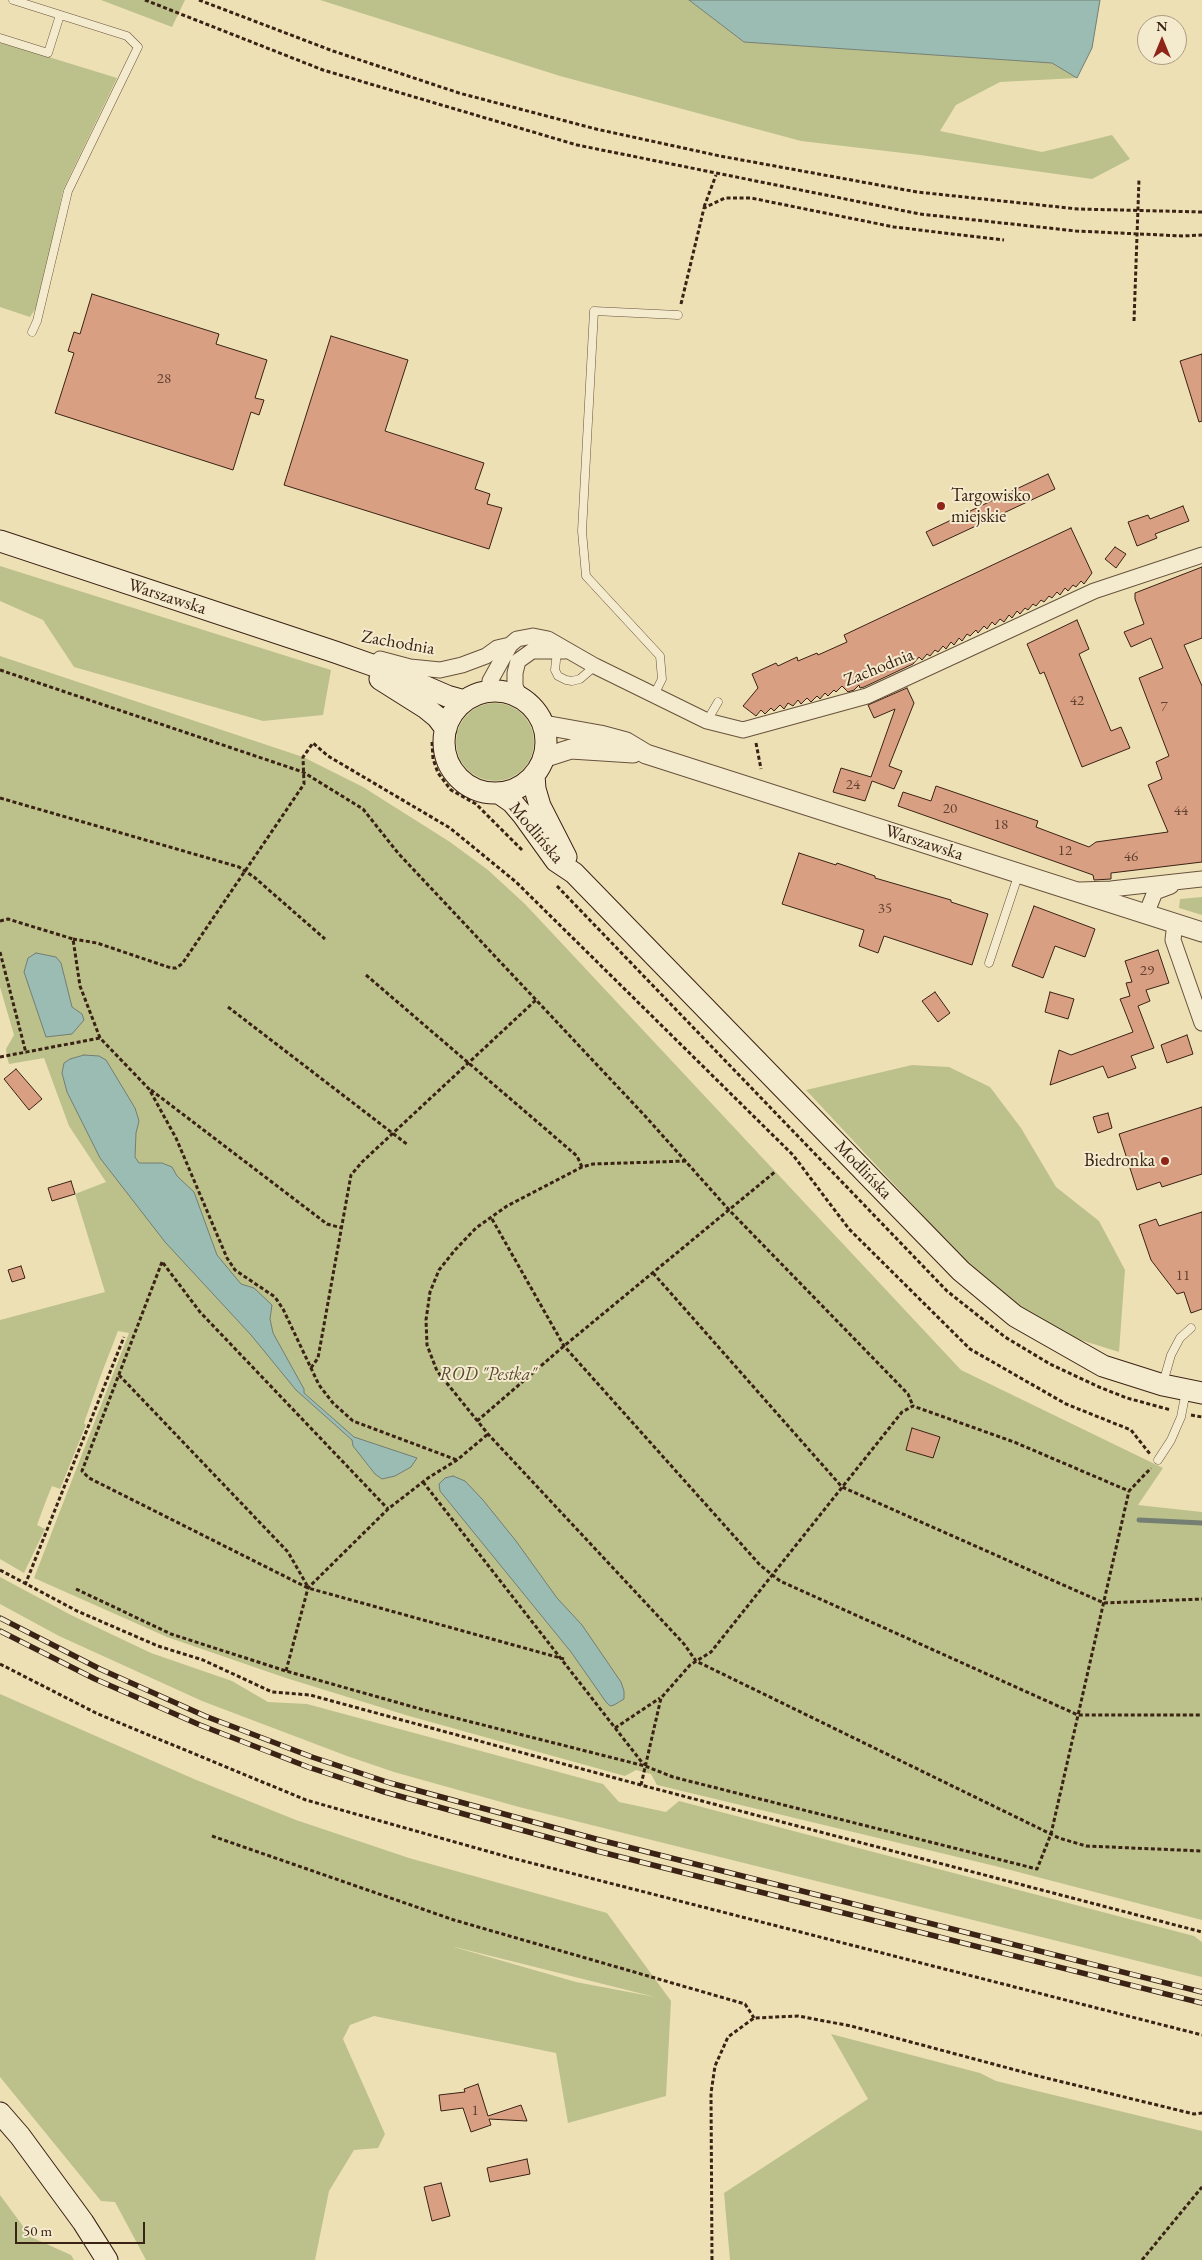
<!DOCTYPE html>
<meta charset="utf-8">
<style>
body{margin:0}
#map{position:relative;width:1202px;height:2260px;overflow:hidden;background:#eee0b5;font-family:"EB Garamond",serif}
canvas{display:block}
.north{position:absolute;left:1137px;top:15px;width:50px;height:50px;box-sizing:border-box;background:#f4ebcf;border:1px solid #aa9b84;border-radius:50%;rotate:0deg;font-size:14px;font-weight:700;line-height:20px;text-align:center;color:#3a2214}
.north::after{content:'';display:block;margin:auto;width:18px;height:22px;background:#8f2418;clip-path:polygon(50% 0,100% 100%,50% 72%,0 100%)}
.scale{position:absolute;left:15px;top:2222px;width:130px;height:22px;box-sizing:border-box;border:2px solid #3a2214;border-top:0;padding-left:6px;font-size:15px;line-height:18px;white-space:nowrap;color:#3a2214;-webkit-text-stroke:4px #f4ebcf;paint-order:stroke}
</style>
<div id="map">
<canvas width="1202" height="2260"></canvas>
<div class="north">N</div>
<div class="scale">50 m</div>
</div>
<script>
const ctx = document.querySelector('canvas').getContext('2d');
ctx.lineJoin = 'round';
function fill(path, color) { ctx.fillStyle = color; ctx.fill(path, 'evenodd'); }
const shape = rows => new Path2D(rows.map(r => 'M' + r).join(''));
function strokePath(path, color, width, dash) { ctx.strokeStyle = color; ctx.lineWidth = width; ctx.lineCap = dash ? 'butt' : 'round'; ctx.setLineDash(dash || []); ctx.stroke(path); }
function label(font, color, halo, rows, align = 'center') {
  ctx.font = font + ' "EB Garamond",serif'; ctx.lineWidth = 4; ctx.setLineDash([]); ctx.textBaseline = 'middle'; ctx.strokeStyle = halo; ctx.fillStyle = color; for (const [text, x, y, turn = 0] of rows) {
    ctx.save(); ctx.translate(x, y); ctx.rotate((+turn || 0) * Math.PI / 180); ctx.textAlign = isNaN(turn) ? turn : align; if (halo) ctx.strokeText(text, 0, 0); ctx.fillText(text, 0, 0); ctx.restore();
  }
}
fill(shape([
 [101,0,185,0,172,27],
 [320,0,689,0,744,42,1052,63,1077,78,1000,82,956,105,940,131,1042,152,1112,135,1130,159,1092,179,920,155,801,141,560,76],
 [0,42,117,78,63,190,38,305,30,317,0,307],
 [0,566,331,670,323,715,263,721,74,667,43,620,0,601],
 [0,656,303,757,363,787,450,842,488,870,525,904,961,1370,1163,1468,1138,1505,1202,1512,1202,1920,995,1866,657,1785,651,1774,636,1770,625,1776,409,1716,286,1678,167,1637,34,1578,129,1333,118,1331,101,1375,84,1423,86,1425,60,1489,52,1486,47,1498,37,1525,45,1529,24,1573,0,1559,0,1320,105,1292,75,1194,106,1182,69,1126,44,1058,9,1064,7,1057,6,1049,14,1035,0,987],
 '456 742a39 39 0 1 1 78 0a39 39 0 1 1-78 0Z',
 [1202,897,1202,915,1179,908,1180,899],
 [912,1065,949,1067,990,1087,1021,1128,1056,1187,1099,1221,1125,1270,1119,1352,1068,1336,1018,1309,972,1268,806,1090],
 [0,1577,71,1615,151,1653,232,1681,268,1702,307,1704,603,1784,619,1802,666,1812,679,1801,1194,1936,1202,1942,1202,1977,519,1807,394,1772,347,1756,202,1701,59,1636,0,1604],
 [0,1694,194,1779,296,1820,409,1858,607,1913,671,2001,666,2096,568,2123,556,2053,374,2016,350,2025,343,2039,385,2134,378,2148,354,2150,329,2191,315,2260,146,2260,115,2202,101,2201,0,2077],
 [454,1947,455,1947,655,1997,576,1982],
 [831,2034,980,2073,996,2081,1202,2131,1202,2260,730,2260,724,2193,868,2099],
 [0,2195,31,2237,71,2255,74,2260,0,2260]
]), '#bcc18b');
const water = shape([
 [689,0,1100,0,1092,48,1077,78,1052,63,744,42,689,0],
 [36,953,56,957,61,963,72,1007,82,1014,84,1020,72,1034,46,1037,24,972,28,958,36,953],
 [84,1055,99,1056,106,1060,135,1108,139,1121,136,1133,135,1157,139,1163,162,1163,172,1167,177,1176,194,1192,217,1255,241,1284,254,1288,272,1305,270,1319,273,1333,304,1389,304,1393,354,1437,417,1458,411,1467,395,1476,382,1479,375,1474,353,1446,352,1440,296,1390,251,1335,165,1242,100,1158,67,1092,62,1073,64,1063,70,1059,84,1055],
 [453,1476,465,1481,483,1500,516,1541,557,1598,582,1625,621,1682,624,1691,624,1699,614,1705,610,1706,606,1702,571,1652,440,1491,439,1484,445,1478,453,1476]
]);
fill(water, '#9abcb3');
strokePath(water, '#747e73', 1);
strokePath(shape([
 [1139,1520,1202,1523]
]), '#747e73', 5);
const building = shape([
 [92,294,219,334,216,344,267,360,255,398,264,400,259,415,251,412,233,470,55,413,74,353,68,351,74,332,80,334,92,294],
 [331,336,408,360,385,431,484,463,475,489,490,494,487,504,502,508,489,549,284,485,331,336],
 [1202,354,1202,421,1199,422,1180,361,1202,354],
 [1048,474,1055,489,933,546,926,532,1048,474],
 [1183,506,1189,521,1155,534,1157,538,1137,546,1128,522,1148,515,1150,519,1183,506],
 [1071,528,1092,573,1084,584,1081,581,1076,587,1073,585,1068,591,1065,588,1060,595,1057,592,1052,598,1049,596,1044,602,1041,600,1036,606,1033,604,1028,610,1025,608,1020,614,1017,611,1012,618,1009,615,1004,622,1000,619,995,625,992,622,987,629,984,626,978,633,976,630,970,636,967,634,962,641,959,638,954,645,951,642,946,649,943,646,938,652,935,650,930,656,927,654,922,660,919,657,913,664,864,687,860,688,859,685,854,690,848,692,842,686,836,692,834,690,828,696,825,693,820,699,817,696,811,702,807,698,801,704,798,700,793,706,788,703,784,709,780,705,774,711,771,708,765,714,761,710,756,716,743,706,758,688,752,674,776,663,778,666,797,657,798,661,817,653,818,655,847,642,844,635,1071,528],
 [1115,547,1126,554,1116,568,1105,559,1115,547],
 [1202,567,1202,638,1184,645,1202,686,1202,862,1111,873,1111,879,1094,880,1093,875,898,806,903,792,931,801,936,786,1038,821,1036,827,1089,847,1096,842,1168,832,1148,785,1162,779,1156,762,1169,756,1139,678,1163,668,1151,638,1131,647,1124,632,1144,624,1135,599,1135,593,1202,567],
 [1077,620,1089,649,1079,654,1111,731,1121,727,1130,748,1082,767,1044,672,1040,674,1027,644,1077,620],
 [907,688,914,703,889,766,902,771,894,789,872,781,865,801,833,792,841,768,871,777,895,709,874,718,868,705,907,688],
 [799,853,836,865,837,863,875,876,875,878,951,900,951,902,988,914,972,965,884,936,878,953,859,946,864,930,782,904,799,853],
 [1034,906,1095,929,1085,957,1055,946,1043,978,1012,966,1034,906],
 [1158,950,1169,983,1146,990,1150,1001,1138,1006,1154,1048,1131,1056,1136,1068,1108,1078,1103,1066,1050,1085,1059,1050,1071,1055,1133,1032,1120,999,1130,996,1126,983,1132,982,1125,961,1158,950],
 [935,992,950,1013,938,1022,922,1001,935,992],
 [1050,992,1074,999,1068,1019,1045,1012,1050,992],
 [1187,1035,1193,1054,1167,1063,1161,1045,1187,1035],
 [16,1069,42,1099,29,1110,4,1079,16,1069],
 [1202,1107,1202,1174,1162,1187,1160,1182,1137,1190,1119,1134,1202,1107],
 [1108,1113,1112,1128,1098,1133,1093,1117,1108,1113],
 [71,1181,75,1194,52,1201,48,1188,71,1181],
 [1202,1212,1202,1309,1191,1313,1184,1292,1177,1294,1151,1260,1139,1225,1156,1219,1159,1226,1202,1212],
 [21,1266,25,1278,12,1282,8,1270,21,1266],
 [912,1428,940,1437,933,1458,906,1450,912,1428],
 [478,2084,488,2116,521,2105,527,2121,489,2119,491,2125,471,2132,463,2108,441,2111,439,2095,465,2092,464,2089,478,2084],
 [527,2159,530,2174,490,2182,487,2168,527,2159],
 [441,2183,450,2216,432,2221,424,2187,441,2183]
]);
fill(building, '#d99f83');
strokePath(building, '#3a2214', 1);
const service = shape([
 [13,0,127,36,138,47,68,191,37,321,32,332],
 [0,38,48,53,60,15],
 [557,651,555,670,558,676,566,680,572,681,580,679,595,666],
 [654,695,662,679,660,656,586,576,582,531,594,311,678,315],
 [707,721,718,702],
 [989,963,1019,873],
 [1163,1383,1171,1355,1180,1338,1191,1328],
 [1158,1460,1171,1440,1181,1417,1186,1391]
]);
const minor = shape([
 [380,659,410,667,440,670,462,665,486,656,497,648,510,645],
 [489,691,490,681,510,645,517,639,533,636,548,639,595,666,707,721,743,730,867,696,1094,591,1202,555],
 [520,697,515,686,515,673,518,661,532,651,565,651],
 [1080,890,1111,889,1202,879],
 [1146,914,1155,892,1171,886],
 [1175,923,1173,940,1202,1023]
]);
const tertiary = shape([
 [544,725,600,735,626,742,646,754,1202,932],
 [543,758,571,749,633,753]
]);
const secondary = shape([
 [0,541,335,652,389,671,447,696,465,701],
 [380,679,426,708,437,717,446,729],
 '444 742a51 51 0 1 1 102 0a51 51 0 1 1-102 0Z',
 [534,775,535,789,540,806,566,857],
 [499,793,512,802,523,815,556,861,574,873,961,1271,1015,1316,1103,1366,1163,1385,1202,1393],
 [0,2113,20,2136,83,2222,107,2260]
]);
strokePath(service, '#67523c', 9);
strokePath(minor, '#67523c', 17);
strokePath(tertiary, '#67523c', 21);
strokePath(secondary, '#3a2214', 23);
strokePath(shape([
 [145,0,323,70,577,145,920,214,1076,231,1183,236,1202,235],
 [199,0,333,51,459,93,596,129,720,156,917,192,1078,209,1202,212],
 [704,207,716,175],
 [681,304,704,208,725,198,751,198,894,227,1004,240],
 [1134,321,1139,179],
 [0,670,303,772,363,809,398,853,646,1117,730,1211,908,1394,913,1406],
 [432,742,433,759,438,773,451,790,476,804,523,851],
 [756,743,761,769],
 [0,798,239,867,254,877,325,939],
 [557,886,947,1291,1005,1337,1050,1364,1099,1387,1127,1398,1171,1410],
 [0,921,8,919,73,939,80,986,100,1038,149,1089,176,1138,227,1258,235,1270,275,1297,283,1309,319,1385,333,1403,353,1421,457,1460],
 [73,939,97,943,171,968,176,968,182,964,304,784,303,757,313,743,328,756,450,828,516,882,793,1155,849,1229,970,1349,1066,1404,1131,1430,1150,1454],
 [0,952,26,1053],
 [366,975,577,1156,582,1167],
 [228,1007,408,1145],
 [0,1057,100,1038],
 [151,1090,327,1224,342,1228],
 [686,1161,593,1164,582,1167,507,1206,476,1228,455,1250,439,1270,430,1292,426,1320,427,1345,437,1371,488,1434,684,1644,696,1661,1059,1838,1086,1846,1202,1851],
 [492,1219,564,1346,760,1565,780,1581,1078,1715,1202,1715],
 [162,1262,82,1471,89,1478,308,1588,564,1659],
 [163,1263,200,1312,388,1509],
 [653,1273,842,1487,1104,1603,1202,1599],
 [311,1368,318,1358,351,1175,362,1162,537,999],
 [119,1375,288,1552,308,1587],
 [1191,1415,1202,1417],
 [477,1421,564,1346,776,1171],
 [423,1482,644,1765],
 [0,1570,77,1611,158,1646,203,1660,272,1692,310,1695,641,1785,1202,1932],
 [25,1585,124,1337],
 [76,1589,171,1634,286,1671,424,1710,645,1766,673,1777,1037,1869,1051,1834,1129,1491],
 [0,1664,98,1714,306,1800,508,1857,1202,2035],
 [286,1671,308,1588,388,1509,428,1478,457,1460,488,1434],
 [615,1728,660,1698],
 [641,1785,661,1698,690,1665,711,1652,902,1412,913,1406,1014,1442,1129,1491,1151,1468],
 [212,1836,454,1920,745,2004,754,2018],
 [712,2260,711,2093,715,2066,728,2037,754,2018,798,2016,851,2026,1038,2076,1194,2114,1202,2113],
 [1142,2260,1202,2187]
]), '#3a2214', 3, [4, 2.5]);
strokePath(service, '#f4ebcf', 8);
strokePath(minor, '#f4ebcf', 15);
strokePath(tertiary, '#f4ebcf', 19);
strokePath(secondary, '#f4ebcf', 21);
const rail = shape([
 [0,1618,100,1669,205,1716,312,1757,390,1783,596,1839,1202,1992],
 [0,1631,95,1679,200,1725,308,1767,381,1791,597,1851,1202,2003]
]);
strokePath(rail, '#3a2214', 5.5);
strokePath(rail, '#f4ebcf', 4, [11]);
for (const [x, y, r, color] of [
 [941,506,5,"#8f2418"],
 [1165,1161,5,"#8f2418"]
]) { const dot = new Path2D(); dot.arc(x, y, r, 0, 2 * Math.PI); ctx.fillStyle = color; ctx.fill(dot); strokePath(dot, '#f4ebcf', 2); }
label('15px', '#624130', null, [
 ["28",164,379],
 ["42",1077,701],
 ["7",1164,707],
 ["24",853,785],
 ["20",950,809],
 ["44",1181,811],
 ["18",1001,825],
 ["12",1065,851],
 ["46",1131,857],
 ["35",885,909],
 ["29",1147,971],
 ["11",1183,1276],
 ["1",475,2111]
]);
label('18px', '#3a2214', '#f4ebcf', [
 ["Targowisko",951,496],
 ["miejskie",951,517],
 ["Biedronka",1155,1161,"right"]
], 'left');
label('18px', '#3a2214', '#f4ebcf', [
 ["Warszawska",167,597,18],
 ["Zachodnia",398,643,10],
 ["Zachodnia",879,668,-22],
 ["Modlińska",536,833,50],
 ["Warszawska",924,843,18],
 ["Modlińska",863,1170,46]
]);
label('italic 18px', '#5a4a32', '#f4ebcf', [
 ["ROD \"Pestka\"",488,1375]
]);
</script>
